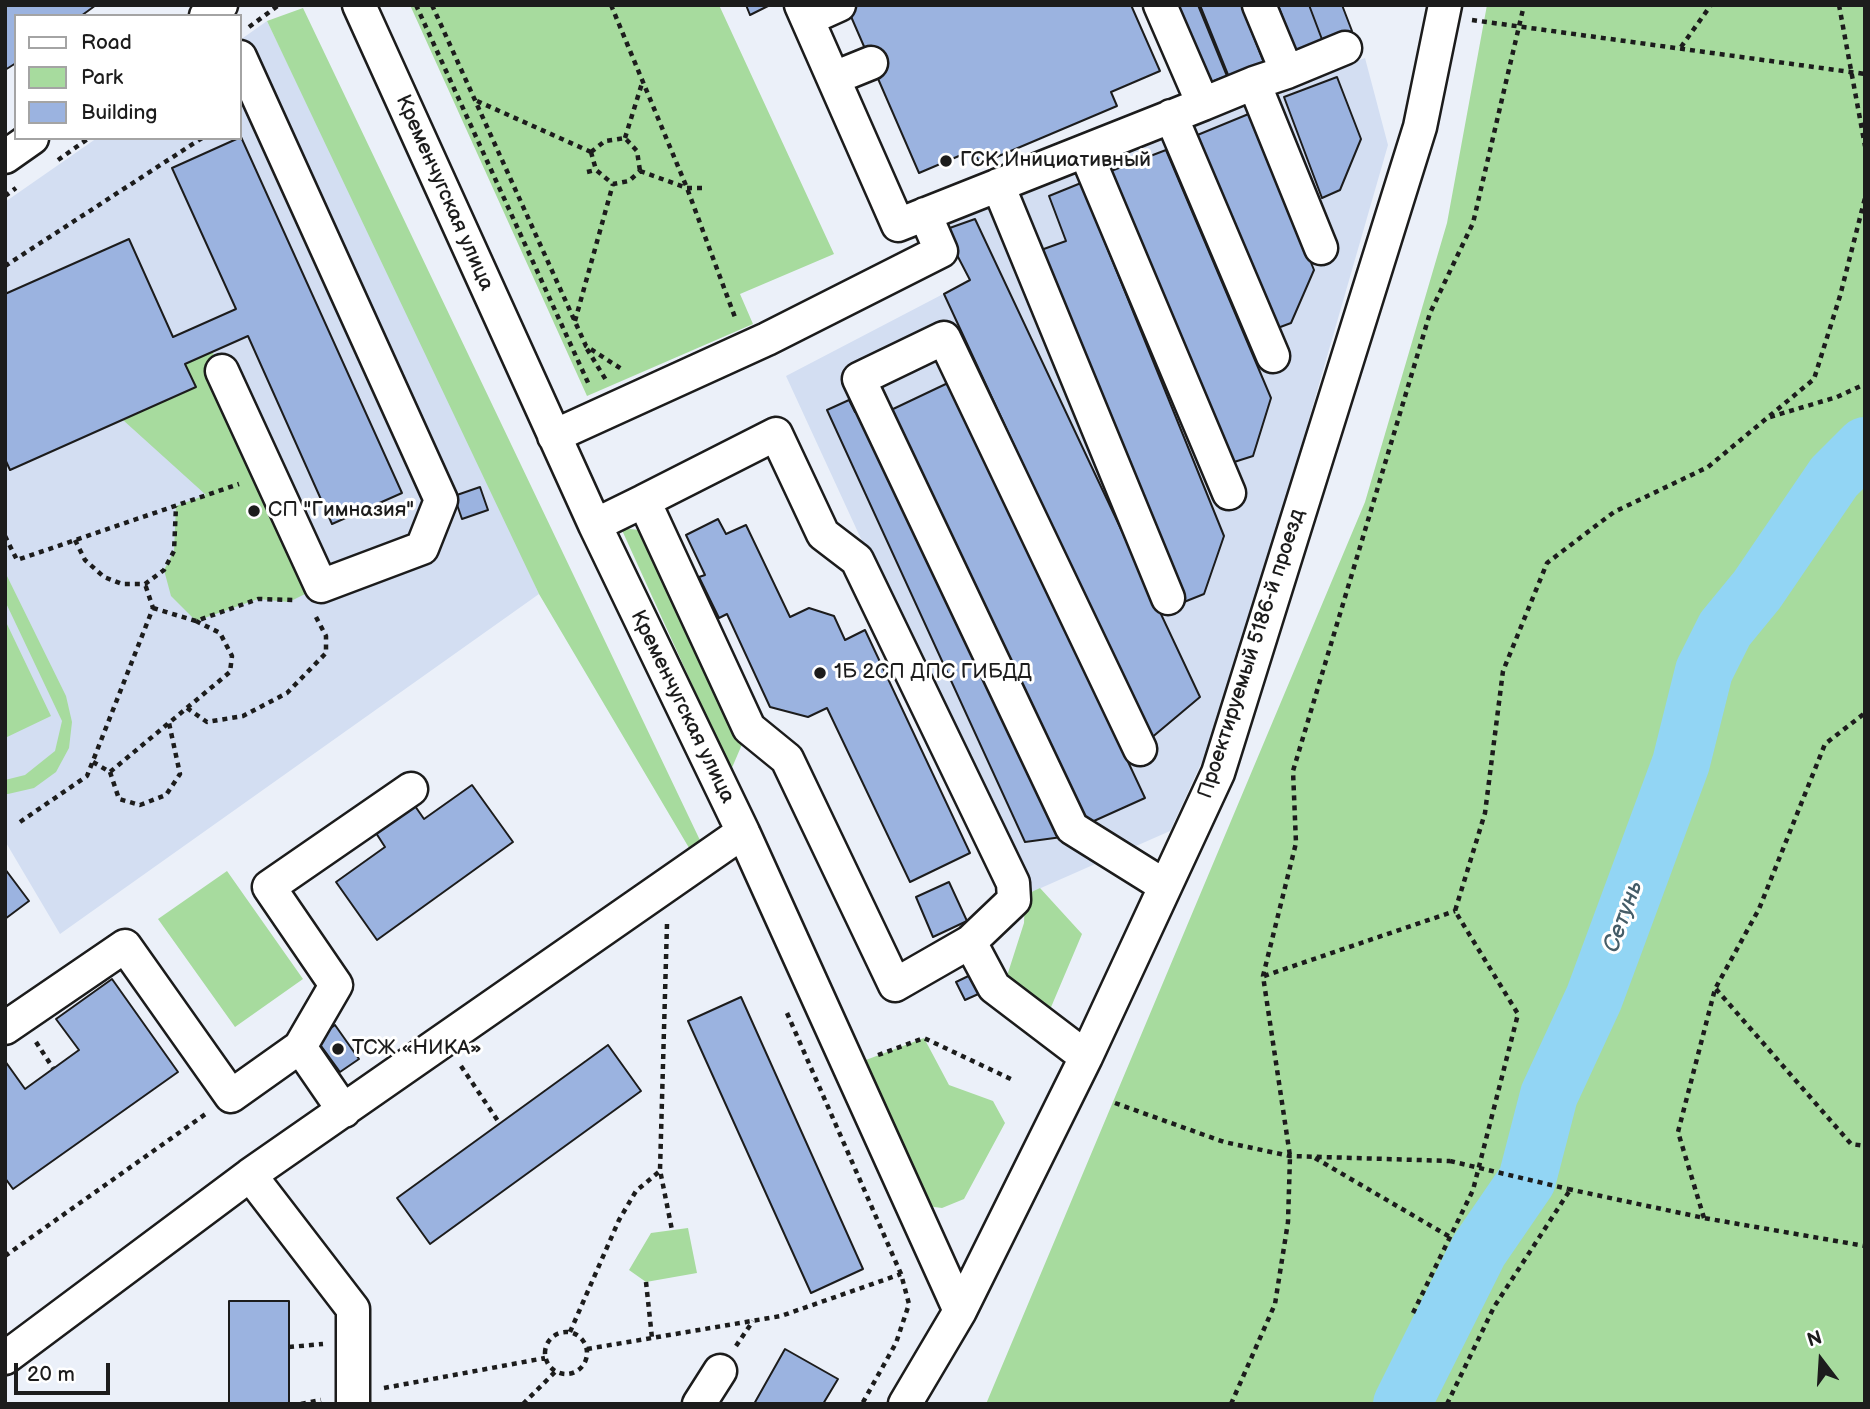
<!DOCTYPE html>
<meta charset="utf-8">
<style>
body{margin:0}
#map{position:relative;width:1870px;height:1409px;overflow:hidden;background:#ebf0f9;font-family:"Balsamiq Sans",sans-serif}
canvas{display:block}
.frame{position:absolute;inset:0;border:7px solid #1c1c1c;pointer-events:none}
.legend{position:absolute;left:14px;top:14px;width:228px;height:126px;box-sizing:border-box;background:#fff;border:2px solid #a4a4a4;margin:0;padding:9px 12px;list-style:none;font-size:21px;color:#1c1c1c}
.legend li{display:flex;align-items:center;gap:14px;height:35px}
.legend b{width:35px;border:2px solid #a4a4a4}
.north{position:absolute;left:1786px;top:1325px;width:70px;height:70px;-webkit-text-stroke:5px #fff;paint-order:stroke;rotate:343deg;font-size:19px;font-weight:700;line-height:28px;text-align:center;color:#1c1c1c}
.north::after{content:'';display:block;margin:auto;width:24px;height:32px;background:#1c1c1c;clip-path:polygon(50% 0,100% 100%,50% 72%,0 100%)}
.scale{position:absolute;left:14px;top:1363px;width:96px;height:32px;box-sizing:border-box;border:4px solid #1c1c1c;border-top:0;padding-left:9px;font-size:21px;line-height:24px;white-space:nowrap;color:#1c1c1c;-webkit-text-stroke:5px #fff;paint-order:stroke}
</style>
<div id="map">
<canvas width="1870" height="1409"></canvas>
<div class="frame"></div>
<ul class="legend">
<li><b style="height:9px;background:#fff"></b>Road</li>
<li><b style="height:19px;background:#a7db9e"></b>Park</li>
<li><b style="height:19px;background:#9bb3e0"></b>Building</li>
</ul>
<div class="north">N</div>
<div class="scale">20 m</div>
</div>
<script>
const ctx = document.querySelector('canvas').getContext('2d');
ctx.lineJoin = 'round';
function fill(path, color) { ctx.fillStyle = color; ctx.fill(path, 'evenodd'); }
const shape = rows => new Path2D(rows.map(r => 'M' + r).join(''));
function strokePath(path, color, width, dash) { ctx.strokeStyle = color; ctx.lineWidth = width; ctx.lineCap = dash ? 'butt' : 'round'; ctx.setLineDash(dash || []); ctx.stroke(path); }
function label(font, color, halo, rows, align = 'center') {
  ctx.font = font + ' "Balsamiq Sans",sans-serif'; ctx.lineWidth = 6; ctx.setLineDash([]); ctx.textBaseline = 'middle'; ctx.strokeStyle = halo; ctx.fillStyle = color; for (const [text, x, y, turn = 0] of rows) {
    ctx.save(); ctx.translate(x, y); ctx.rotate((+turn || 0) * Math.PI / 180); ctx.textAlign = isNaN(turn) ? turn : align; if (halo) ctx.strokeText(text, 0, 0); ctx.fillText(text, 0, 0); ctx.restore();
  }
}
fill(shape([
 [267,21,465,428,539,594,60,934,5,841,5,202,97,138,240,138,240,40],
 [1365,58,1388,145,1224,714,1170,831,1025,895,786,376,970,280,937,218,1238,103]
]), '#d3def2');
fill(shape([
 [410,5,719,5,834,254,740,294,753,324,587,396],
 [1487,5,1865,5,1865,1404,986,1404,1365,502,1447,223],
 [303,8,708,857,695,858,539,594,267,21],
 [212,351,321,586,289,602,258,599,196,621,171,596,164,570,174,551,176,506,206,495,123,420,195,387,185,364],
 [621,528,658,532,749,728,731,770],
 [5,572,66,696,72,722,69,748,56,772,34,788,8,794,5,794,5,780,25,775,55,751,62,721,5,601],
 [5,620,51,716,5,738],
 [227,871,303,979,235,1027,158,919],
 [1040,888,1082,934,1049,1012,1006,979,1024,923,1025,895],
 [924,1038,949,1085,993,1101,1005,1123,964,1199,942,1208,912,1204,850,1066],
 [688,1228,697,1273,646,1282,629,1270,651,1233]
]), '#a7db9e');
strokePath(shape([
 [1402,1404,1479,1250,1527,1180,1549,1095,1594,998,1681,763,1704,671,1725,629,1757,590,1834,477,1865,446]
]), '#92d5f4', 58);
const building = shape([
 [5,5,96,5,81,16,16,16,16,63,5,70,5,5],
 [746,5,770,5,750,15,746,5],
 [846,5,1131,5,1160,71,1111,92,1117,106,980,164,973,150,919,173,846,5],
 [1174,5,1198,5,1227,76,1206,84,1174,5],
 [1200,5,1241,5,1264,63,1229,77,1200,5],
 [1278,5,1309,5,1323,42,1296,53,1278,5],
 [1309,5,1342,5,1352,31,1323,42,1309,5],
 [1337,77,1361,139,1340,190,1322,198,1284,97,1337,77],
 [1251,113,1314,270,1291,323,1275,329,1195,136,1251,113],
 [241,137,402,493,332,524,248,336,185,364,196,387,10,470,5,459,5,294,129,239,173,337,236,309,172,168,241,137],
 [1166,150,1271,398,1253,456,1231,463,1111,171,1166,150],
 [1081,183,1224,536,1204,594,1184,602,1041,250,1066,241,1049,196,1081,183],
 [975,219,1200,697,1150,739,944,294,970,280,944,230,975,219],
 [950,382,1145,798,1085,825,891,410,950,382],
 [849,400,855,412,863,408,1062,837,1025,842,827,410,849,400],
 [480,487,488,510,462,519,454,496,480,487],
 [718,519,726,534,746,525,790,617,809,608,834,616,845,640,865,630,970,853,910,882,827,708,808,717,770,707,727,614,719,618,699,577,705,575,686,535,718,519],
 [472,785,513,842,377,940,336,882,385,847,376,833,415,806,424,819,472,785],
 [5,869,29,901,5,919,5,869],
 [949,882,967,921,933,937,916,897,949,882],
 [985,968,994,987,965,1000,956,982,985,968],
 [112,979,178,1072,13,1189,5,1178,5,1061,25,1089,79,1050,56,1019,112,979],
 [741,997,863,1269,811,1293,688,1021,741,997],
 [335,1025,359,1059,340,1072,316,1039,335,1025],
 [608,1045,641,1091,430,1244,397,1198,608,1045],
 [229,1301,289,1301,289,1404,229,1404,229,1301],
 [785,1349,838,1379,823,1404,754,1404,785,1349]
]);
fill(building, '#9bb3e0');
strokePath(building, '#1c1c1c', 2);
const minor = shape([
 [359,5,595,525,743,832,960,1311],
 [801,5,898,225,1203,104,1160,5],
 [1259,5,1287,72,1254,83,1321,248],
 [206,16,221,5],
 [808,19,839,5],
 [1287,72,1345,48],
 [834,78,871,63],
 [1203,104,1254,83],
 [1171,116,1273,356],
 [1085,151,1229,493],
 [5,157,32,138],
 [998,185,1168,598],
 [222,371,321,586,422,548,441,500,240,57],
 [554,436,767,339,941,251,925,214],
 [644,501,776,434,823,534,857,560,1013,883,1014,900,970,942],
 [595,525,644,501,749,728,787,759,895,985,970,942,994,987,1086,1057],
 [1140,749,944,338,859,379,1072,828,1165,886],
 [5,1028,125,946,231,1096,300,1047,344,1111],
 [300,1047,336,985,269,887,411,789],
 [250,1175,353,1309,353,1404],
 [5,1358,250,1175,743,832],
 [699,1404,720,1371],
 [905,1404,960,1311,1086,1057,1218,773,1420,127,1445,5]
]);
strokePath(minor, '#1c1c1c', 37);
strokePath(shape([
 [416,5,590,387],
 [432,5,586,346,623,370],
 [611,5,687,188,736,320],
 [1839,5,1865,146],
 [1472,20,1865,74],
 [249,27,279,5],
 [1681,47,1711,5],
 [477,101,591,152],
 [625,138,643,80],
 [591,152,605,141,625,138,637,151,640,171],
 [591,152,596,170,613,184,629,181,640,171],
 [58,160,89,138],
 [640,171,687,188,704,188],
 [587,172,596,170],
 [5,196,16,188],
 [5,266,202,138],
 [575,321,613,184],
 [587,349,606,380],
 [1770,417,1837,397,1865,384],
 [5,536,17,560,239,484],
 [75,540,85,560,104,577,122,584,145,584,164,570,174,551,176,506],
 [153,608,196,621,258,599,293,600],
 [187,708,207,722,243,716,287,693,326,653,326,636,316,617],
 [93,762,110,772,230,672,232,656,220,633,196,621],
 [110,772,119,799,140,805,166,795,180,774,169,723],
 [20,822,87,776,153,608,145,584],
 [667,924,660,1170,672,1230],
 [1264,976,1455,911],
 [1716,989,1851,1144,1865,1146],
 [787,1013,901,1274,909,1304,896,1343,862,1404],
 [36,1042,53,1068],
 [878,1055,924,1038,1015,1081],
 [461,1066,500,1124],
 [1115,1103,1224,1142,1290,1156,1450,1161],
 [1315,1158,1450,1237],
 [1568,1189,1704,1218,1865,1246],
 [1704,1218,1678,1132,1715,989,1759,909,1825,744,1865,713],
 [5,1256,207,1113],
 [646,1282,652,1338],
 [1413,1313,1473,1190,1518,1014,1455,911,1485,813,1503,671,1547,563,1614,512,1708,467,1814,379,1840,296,1865,198],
 '545 1353a21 21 0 1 1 42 0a21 21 0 1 1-42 0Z',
 [570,1332,619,1220,636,1191,660,1171],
 [736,1346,753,1321],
 [289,1347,323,1344],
 [587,1349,781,1316,901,1274],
 [384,1388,545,1358],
 [301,1404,321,1400],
 [523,1404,555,1372],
 [1231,1404,1275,1304,1288,1222,1290,1156,1263,976,1296,843,1293,771,1430,313,1473,223,1524,5],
 [1447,1404,1494,1307,1570,1190]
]), '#1c1c1c', 4.5, [5, 5]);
strokePath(minor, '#fff', 32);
strokePath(shape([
 [1450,1161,1568,1189]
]), '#1c1c1c', 4.5, [5, 5]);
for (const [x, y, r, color] of [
 [946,161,7,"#1c1c1c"],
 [254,511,7,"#1c1c1c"],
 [820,673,7,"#1c1c1c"],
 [338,1049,7,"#1c1c1c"]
]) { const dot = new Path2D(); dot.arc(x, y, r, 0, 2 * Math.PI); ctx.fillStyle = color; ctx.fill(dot); strokePath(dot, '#fff', 2.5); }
label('21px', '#1c1c1c', '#fff', [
 ["ГСК Инициативный",960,161],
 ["СП \"Гимназия\"",268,511],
 ["1Б 2СП ДПС ГИБДД",834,673],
 ["ТСЖ «НИКА»",352,1049]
], 'left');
label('21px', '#1c1c1c', '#fff', [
 ["Кременчугская улица",444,193,66],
 ["Проектируемый 5186-й проезд",1252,654,-72],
 ["Кременчугская улица",682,707,64]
]);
label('italic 23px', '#455d68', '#fff', [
 ["Сетунь",1624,917,-70]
]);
</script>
